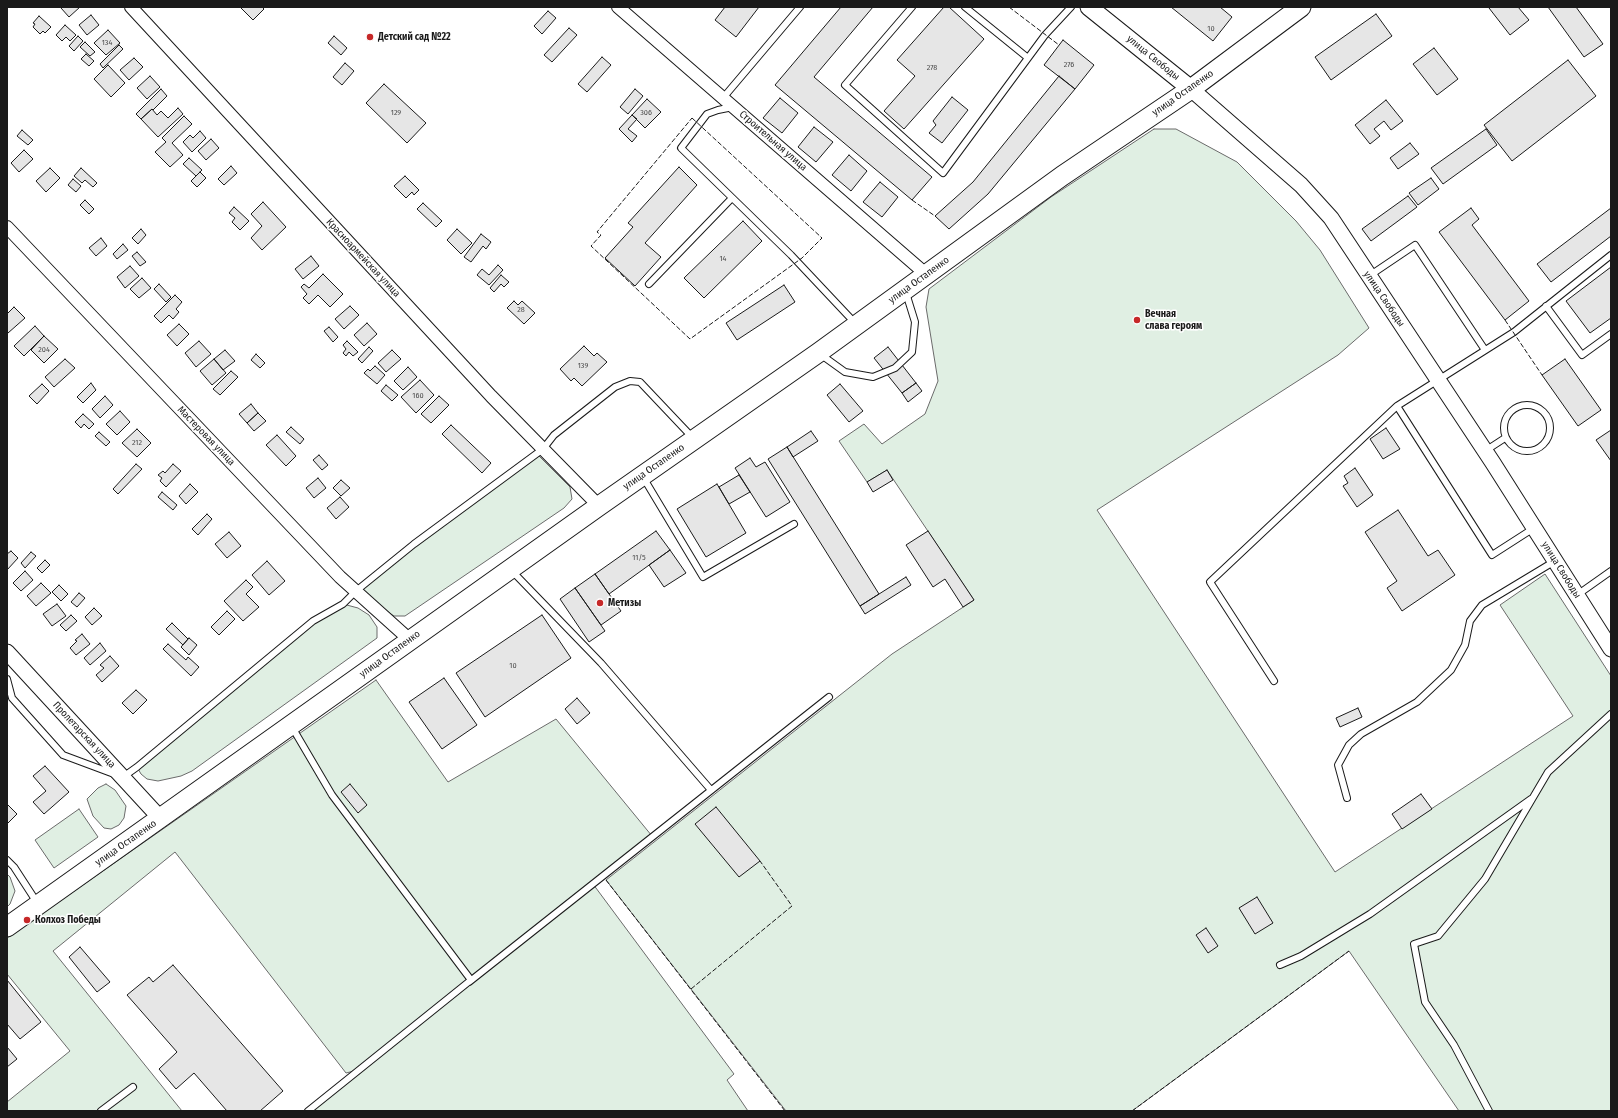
<!DOCTYPE html>
<meta charset="utf-8">
<style>
body{margin:0}
#map{position:relative;width:1618px;height:1118px;overflow:hidden;background:#fff;font-family:"Fira Sans Condensed",sans-serif}
canvas{display:block}
.frame{position:absolute;inset:0;border:8px solid #1a1a1a;pointer-events:none}
</style>
<div id="map">
<canvas width="1618" height="1118"></canvas>
<div class="frame"></div>
</div>
<script>
const ctx = document.querySelector('canvas').getContext('2d');
ctx.lineJoin = 'round';
function fill(path, color) { ctx.fillStyle = color; ctx.fill(path, 'evenodd'); }
const shape = rows => new Path2D(rows.map(r => 'M' + r).join(''));
function strokePath(path, color, width, dash) { ctx.strokeStyle = color; ctx.lineWidth = width; ctx.lineCap = dash ? 'butt' : 'round'; ctx.setLineDash(dash || []); ctx.stroke(path); }
function label(font, color, halo, rows, align = 'center') {
  ctx.font = font + ' "Fira Sans Condensed",sans-serif'; ctx.lineWidth = 3; ctx.setLineDash([]); ctx.textBaseline = 'middle'; ctx.strokeStyle = halo; ctx.fillStyle = color; for (const [text, x, y, turn = 0] of rows) {
    ctx.save(); ctx.translate(x, y); ctx.rotate((+turn || 0) * Math.PI / 180); ctx.textAlign = isNaN(turn) ? turn : align; if (halo) ctx.strokeText(text, 0, 0); ctx.fillText(text, 0, 0); ctx.restore();
  }
}
const green = shape([
 [1154,129,1176,129,1237,162,1296,221,1320,250,1369,328,1338,355,1097,510,1335,872,1573,716,1500,605,1545,574,1611,676,1611,1111,1459,1111,1349,951,1132,1111,786,1111,606,880,892,654,974,600,887,470,867,482,839,441,864,424,882,444,925,414,938,381,926,307,929,289,1051,197,1154,129],
 [536,453,570,487,572,499,564,508,405,616,394,616,356,591,536,453],
 [343,604,358,608,369,615,377,627,377,638,192,771,181,776,158,781,147,779,141,774,137,767,313,621,343,604],
 [376,680,448,782,556,719,652,836,593,884,734,1074,727,1080,748,1111,308,1111,358,1070,346,1073,175,852,53,951,182,1111,7,1111,7,1102,70,1051,7,974,7,938,376,680],
 [106,784,115,790,126,806,124,818,119,825,111,829,104,828,93,816,87,799,98,788,106,784],
 [79,809,98,837,54,868,35,840,79,809],
 [7,874,10,877,15,891,10,904,7,907,7,874]
]);
fill(green, '#e0efe3');
strokePath(green, '#6a6a6a', 1);
const building = shape([
 [62,7,80,7,69,17,61,8,62,7],
 [240,7,262,7,264,9,253,20,240,7],
 [725,7,759,7,736,37,715,20,725,7],
 [841,7,873,7,814,77,932,177,912,200,775,85,841,7],
 [944,7,949,7,984,39,904,129,884,111,915,76,897,60,944,7],
 [1171,7,1220,7,1232,17,1213,41,1171,7],
 [1491,7,1518,7,1529,20,1510,35,1489,8,1491,7],
 [1548,7,1576,7,1603,44,1584,57,1548,7],
 [548,11,556,18,542,34,534,26,548,11],
 [1376,14,1392,36,1331,80,1315,57,1376,14],
 [91,15,99,25,87,35,79,25,91,15],
 [39,16,51,27,45,33,43,31,40,34,33,27,35,24,33,23,39,16],
 [65,25,76,35,70,41,66,37,62,41,56,35,65,25],
 [569,28,577,35,552,62,544,55,569,28],
 [108,30,120,43,106,55,94,43,108,30],
 [78,36,83,41,74,51,69,46,78,36],
 [334,36,347,48,341,55,328,43,334,36],
 [1063,40,1094,65,1075,89,1044,65,1063,40],
 [85,42,95,52,90,56,80,47,85,42],
 [119,45,123,49,103,68,100,64,119,45],
 [1434,48,1458,79,1437,95,1413,64,1434,48],
 [86,54,94,61,89,66,81,59,86,54],
 [602,57,611,65,587,92,578,84,602,57],
 [134,58,143,67,129,80,120,70,134,58],
 [1568,60,1596,96,1512,161,1484,125,1568,60],
 [345,63,354,71,342,85,333,77,345,63],
 [108,65,125,83,111,97,94,79,108,65],
 [150,76,160,87,147,99,137,88,150,76],
 [1059,76,1075,89,988,194,949,229,935,216,973,182,1059,76],
 [384,84,426,123,407,143,366,103,384,84],
 [161,89,167,96,153,110,152,109,141,119,136,114,161,89],
 [635,89,643,96,628,114,620,107,635,89],
 [952,97,968,110,942,143,929,133,936,125,933,121,952,97],
 [780,98,798,113,782,133,763,118,780,98],
 [647,99,661,112,645,128,632,115,647,99],
 [1386,100,1403,121,1391,130,1384,121,1374,129,1380,136,1370,144,1355,125,1386,100],
 [178,108,183,114,158,137,141,119,152,109,157,115,161,111,168,118,178,108],
 [632,115,637,119,628,129,637,136,632,142,619,129,632,115],
 [184,116,192,124,172,143,183,155,170,167,155,152,166,142,162,138,184,116],
 [814,127,833,142,816,162,798,147,814,127],
 [1486,129,1497,145,1443,184,1431,168,1486,129],
 [22,130,33,140,28,145,17,136,22,130],
 [200,131,206,138,192,152,183,142,190,135,193,138,200,131],
 [211,139,219,148,206,160,198,151,211,139],
 [1410,143,1419,154,1398,169,1390,158,1410,143],
 [24,150,33,159,19,172,11,163,24,150],
 [849,155,867,171,851,191,832,175,849,155],
 [189,158,202,170,196,176,183,164,189,158],
 [231,166,237,173,224,185,218,179,231,166],
 [679,167,697,185,645,243,661,257,635,286,605,258,633,227,628,223,679,167],
 [50,168,60,178,46,192,36,181,50,168],
 [81,168,97,183,93,187,85,180,82,183,74,176,81,168],
 [200,172,206,178,197,187,191,181,200,172],
 [405,176,419,190,414,195,412,192,406,198,394,186,405,176],
 [1431,178,1439,189,1418,205,1409,193,1431,178],
 [73,179,81,186,76,192,68,185,73,179],
 [880,182,898,197,882,217,863,202,880,182],
 [1408,196,1417,207,1371,241,1362,229,1408,196],
 [85,200,94,209,89,214,80,205,85,200],
 [263,202,286,227,262,250,251,238,262,226,251,214,263,202],
 [423,203,442,221,436,227,417,209,423,203],
 [234,207,249,221,240,230,232,222,235,218,229,213,234,207],
 [1471,208,1479,219,1472,225,1529,301,1505,320,1439,232,1471,208],
 [1611,208,1611,236,1551,282,1537,264,1611,208],
 [743,221,762,241,704,298,684,278,743,221],
 [141,229,146,235,138,244,132,238,141,229],
 [457,229,472,243,461,254,447,240,457,229],
 [481,234,491,242,486,249,483,246,471,262,464,257,481,234],
 [101,238,107,246,96,256,89,248,101,238],
 [123,244,128,250,117,259,113,254,123,244],
 [137,252,146,262,140,266,132,256,137,252],
 [311,256,319,266,303,279,295,269,311,256],
 [498,265,503,270,489,285,477,275,482,269,489,275,498,265],
 [130,266,139,276,125,288,117,277,130,266],
 [1611,267,1611,318,1590,333,1566,301,1611,267],
 [323,274,343,294,330,307,318,295,309,304,303,298,307,294,301,287,304,284,309,288,323,274],
 [501,275,509,282,504,287,501,284,494,292,490,288,501,275],
 [142,278,151,288,139,298,130,289,142,278],
 [159,284,171,297,166,302,154,289,159,284],
 [784,285,795,302,737,340,726,323,784,285],
 [175,295,182,302,176,309,179,312,173,319,169,315,161,323,154,316,175,295],
 [514,301,518,305,522,301,535,313,524,324,507,308,514,301],
 [350,306,359,315,344,329,335,319,350,306],
 [14,307,25,318,8,333,7,332,7,314,14,307],
 [367,323,377,334,364,346,354,335,367,323],
 [179,324,189,334,177,346,167,335,179,324],
 [35,326,44,336,24,356,14,346,35,326],
 [329,327,338,337,333,342,324,331,329,327],
 [44,336,58,349,44,363,31,350,44,336],
 [199,341,211,354,196,367,185,353,199,341],
 [347,341,358,352,353,356,349,352,346,356,343,353,346,349,343,345,347,341],
 [584,346,594,356,597,353,607,362,582,386,574,378,571,381,560,369,584,346],
 [369,347,373,351,362,363,358,359,369,347],
 [888,347,916,383,902,393,874,358,888,347],
 [225,350,235,361,223,370,214,359,225,350],
 [392,350,401,359,386,372,378,363,392,350],
 [256,354,265,363,260,368,251,360,256,354],
 [65,359,75,368,54,387,45,377,65,359],
 [214,359,226,373,212,385,200,371,214,359],
 [1565,359,1601,410,1578,426,1542,375,1565,359],
 [375,366,385,375,377,384,364,373,368,369,370,371,375,366],
 [408,367,417,377,403,390,394,381,408,367],
 [231,371,238,377,220,395,213,389,231,371],
 [420,380,434,395,416,413,401,397,420,380],
 [91,383,96,390,83,403,77,397,91,383],
 [916,383,922,391,908,402,902,393,916,383],
 [42,384,49,391,37,404,29,396,42,384],
 [840,384,863,411,849,422,827,395,840,384],
 [386,385,398,395,392,401,381,391,386,385],
 [105,396,113,405,100,418,92,409,105,396],
 [439,396,449,405,431,423,421,414,439,396],
 [251,404,258,413,247,423,239,414,251,404],
 [120,411,130,422,117,435,106,424,120,411],
 [258,413,266,421,254,431,247,423,258,413],
 [83,414,94,424,89,429,84,424,81,428,75,422,83,414],
 [451,425,491,463,482,473,442,434,451,425],
 [291,427,304,439,300,444,286,432,291,427],
 [1386,428,1400,449,1383,459,1370,439,1386,428],
 [137,429,151,443,137,457,122,443,137,429],
 [1611,430,1611,461,1596,440,1611,430],
 [811,431,818,441,793,457,787,447,811,431],
 [99,432,110,442,106,446,95,436,99,432],
 [277,435,296,456,286,466,266,445,277,435],
 [787,447,879,594,860,606,768,459,787,447],
 [319,455,328,465,322,470,313,460,319,455],
 [750,458,756,467,765,462,790,502,766,517,735,468,750,458],
 [136,464,142,469,118,494,113,489,136,464],
 [173,464,181,471,166,487,160,481,162,478,158,475,163,471,165,473,173,464],
 [1355,468,1373,495,1357,507,1343,486,1348,483,1344,476,1355,468],
 [887,470,893,480,873,492,867,482,887,470],
 [739,475,750,492,729,504,719,487,739,475],
 [318,478,326,488,314,498,306,488,318,478],
 [341,480,350,488,341,496,333,488,341,480],
 [190,484,198,492,186,504,179,496,190,484],
 [717,484,746,533,706,557,677,509,717,484],
 [162,492,177,505,173,510,158,497,162,492],
 [340,497,349,507,336,519,327,508,340,497],
 [1398,510,1428,556,1438,550,1455,575,1402,611,1387,588,1397,581,1365,532,1398,510],
 [207,514,212,519,198,535,192,529,207,514],
 [656,531,670,550,609,594,595,574,656,531],
 [928,531,974,600,963,607,945,579,933,587,906,545,928,531],
 [229,532,241,546,227,558,215,544,229,532],
 [670,550,686,573,664,587,649,565,670,550],
 [11,551,18,558,7,570,7,554,11,551],
 [31,552,36,556,25,568,21,563,31,552],
 [45,560,50,565,42,573,37,568,45,560],
 [267,561,285,581,269,595,252,575,267,561],
 [25,571,33,580,21,591,13,583,25,571],
 [595,574,621,611,601,625,575,588,595,574],
 [906,577,911,585,865,614,860,606,906,577],
 [246,580,253,587,246,594,259,607,243,621,224,601,246,580],
 [41,583,51,593,36,606,27,596,41,583],
 [59,585,68,594,61,601,52,592,59,585],
 [575,588,605,631,589,642,560,599,575,588],
 [79,593,85,598,77,607,71,602,79,593],
 [57,604,66,616,52,626,43,614,57,604],
 [94,608,102,616,92,625,85,617,94,608],
 [227,611,235,619,219,635,211,627,227,611],
 [71,615,77,621,66,631,60,625,71,615],
 [542,615,571,658,485,717,456,673,542,615],
 [172,623,188,639,183,645,166,629,172,623],
 [82,634,90,644,76,655,70,648,77,641,75,640,82,634],
 [189,638,197,645,189,655,181,647,189,638],
 [100,643,106,651,90,665,84,658,100,643],
 [168,644,186,660,188,657,199,667,191,676,163,649,168,644],
 [110,656,119,666,102,682,96,675,104,668,100,665,110,656],
 [444,678,477,725,442,749,409,702,444,678],
 [136,690,147,700,133,714,122,703,136,690],
 [577,698,590,713,577,724,565,709,577,698],
 [1358,708,1362,717,1340,727,1336,718,1358,708],
 [45,766,69,792,44,814,33,802,46,791,33,776,45,766],
 [350,784,367,805,358,813,341,792,350,784],
 [1421,794,1432,809,1402,829,1392,814,1421,794],
 [7,804,17,814,7,824,7,804],
 [716,807,760,861,739,877,695,824,716,807],
 [1257,897,1273,923,1255,934,1239,908,1257,897],
 [1206,928,1218,946,1208,953,1196,935,1206,928],
 [80,947,110,982,97,992,69,957,80,947],
 [173,965,283,1091,260,1111,227,1111,194,1073,176,1089,159,1069,177,1052,127,995,149,977,153,982,173,965],
 [7,980,41,1022,20,1039,7,1024,7,980],
 [7,1047,17,1059,7,1067,7,1047]
]);
fill(building, '#e6e6e6');
strokePath(building, '#1a1a1a', 1);
const service = shape([
 [912,7,845,85,943,173,1045,35,1071,7],
 [965,7,1028,58],
 [723,98,800,7],
 [733,107,718,110,707,114,681,148,791,255,855,323],
 [1369,276,1415,245,1485,350],
 [649,284,732,198],
 [1546,306,1582,355,1611,334],
 [820,354,845,372,873,377,895,368,912,352,915,322,906,293],
 '1504 428a23 23 0 1 1 46 0a23 23 0 1 1-46 0Z',
 [1485,451,1505,438],
 [643,477,703,577,794,524],
 [1534,528,1492,555,1397,406,1514,332,1611,255],
 [512,571,601,663,711,790],
 [1577,595,1611,571],
 [7,679,12,698,63,755,114,774],
 [1274,681,1210,582,1397,406],
 [292,727,332,795,471,980,308,1111],
 [123,777,137,767,313,621,343,604,356,591,414,544,543,449,554,435,615,387,630,381,640,382,693,438],
 [1347,798,1338,765,1349,745,1361,734,1417,702,1451,670,1465,645,1470,621,1482,605,1555,561],
 [7,860,14,867,38,904],
 [1280,965,1301,956,1370,914,1531,799],
 [469,982,829,697],
 [101,1111,133,1087],
 [1489,1111,1454,1045,1425,1002,1414,944,1438,936,1485,879,1548,772,1611,714]
]);
const minor = shape([
 [131,7,491,396,599,506],
 [618,7,927,275],
 [7,227,340,577,410,640]
]);
const tertiary = shape([
 [1191,89,1301,185,1331,218,1493,463,1611,649],
 [7,652,161,819]
]);
const secondary = shape([
 [1089,7,1191,89]
]);
const primary = shape([
 [7,927,599,506,818,353,1062,176,1191,89,1301,7]
]);
strokePath(service, '#1a1a1a', 8);
strokePath(minor, '#1a1a1a', 14);
strokePath(tertiary, '#1a1a1a', 17);
strokePath(secondary, '#1a1a1a', 19);
strokePath(primary, '#1a1a1a', 21);
strokePath(service, '#fff', 6);
strokePath(minor, '#fff', 12);
strokePath(tertiary, '#fff', 15);
strokePath(secondary, '#fff', 17);
strokePath(primary, '#fff', 19);
strokePath(shape([
 [1009,7,1059,45],
 [692,118,822,238,802,258,690,339,591,246,601,235,597,232,692,118],
 [912,200,935,216],
 [1505,320,1542,375],
 [606,880,785,1111],
 [691,989,792,906,760,861],
 [1132,1111,1349,951]
]), '#1a1a1a', 1, [5, 2]);
for (const [x, y, r, color] of [
 [370,37,4,"#c62828"],
 [1137,320,4,"#c62828"],
 [600,603,4,"#c62828"],
 [27,920,4,"#c62828"]
]) { const dot = new Path2D(); dot.arc(x, y, r, 0, 2 * Math.PI); ctx.fillStyle = color; ctx.fill(dot); strokePath(dot, '#fff', 1.5); }
label('8px', '#4d4d4d', null, [
 ["10",1211,29],
 ["134",107,43],
 ["276",1069,65],
 ["278",932,68],
 ["129",396,113],
 ["306",646,113],
 ["14",723,259],
 ["28",521,310],
 ["204",44,350],
 ["139",583,366],
 ["160",418,396],
 ["212",137,443],
 ["11/5",639,558],
 ["10",513,666]
]);
label('bold 10px', '#1a1a1a', '#fff', [
 ["Детский сад №22",378,37],
 ["Вечная",1145,314],
 ["слава героям",1145,326],
 ["Метизы",608,603],
 ["Колхоз Победы",35,920]
], 'left');
label('10px', '#1a1a1a', '#fff', [
 ["улица Свободы",1153,58,39],
 ["улица Остапенко",1183,93,-35],
 ["Строительная улица",773,141,41],
 ["Красноармейская улица",363,258,47],
 ["улица Остапенко",919,280,-36],
 ["улица Свободы",1384,299,56],
 ["Мастеровая улица",206,436,46],
 ["улица Остапенко",654,467,-35],
 ["улица Свободы",1561,570,58],
 ["улица Остапенко",390,654,-36],
 ["Пролетарская улица",84,735,47],
 ["улица Остапенко",126,843,-35]
]);
</script>
